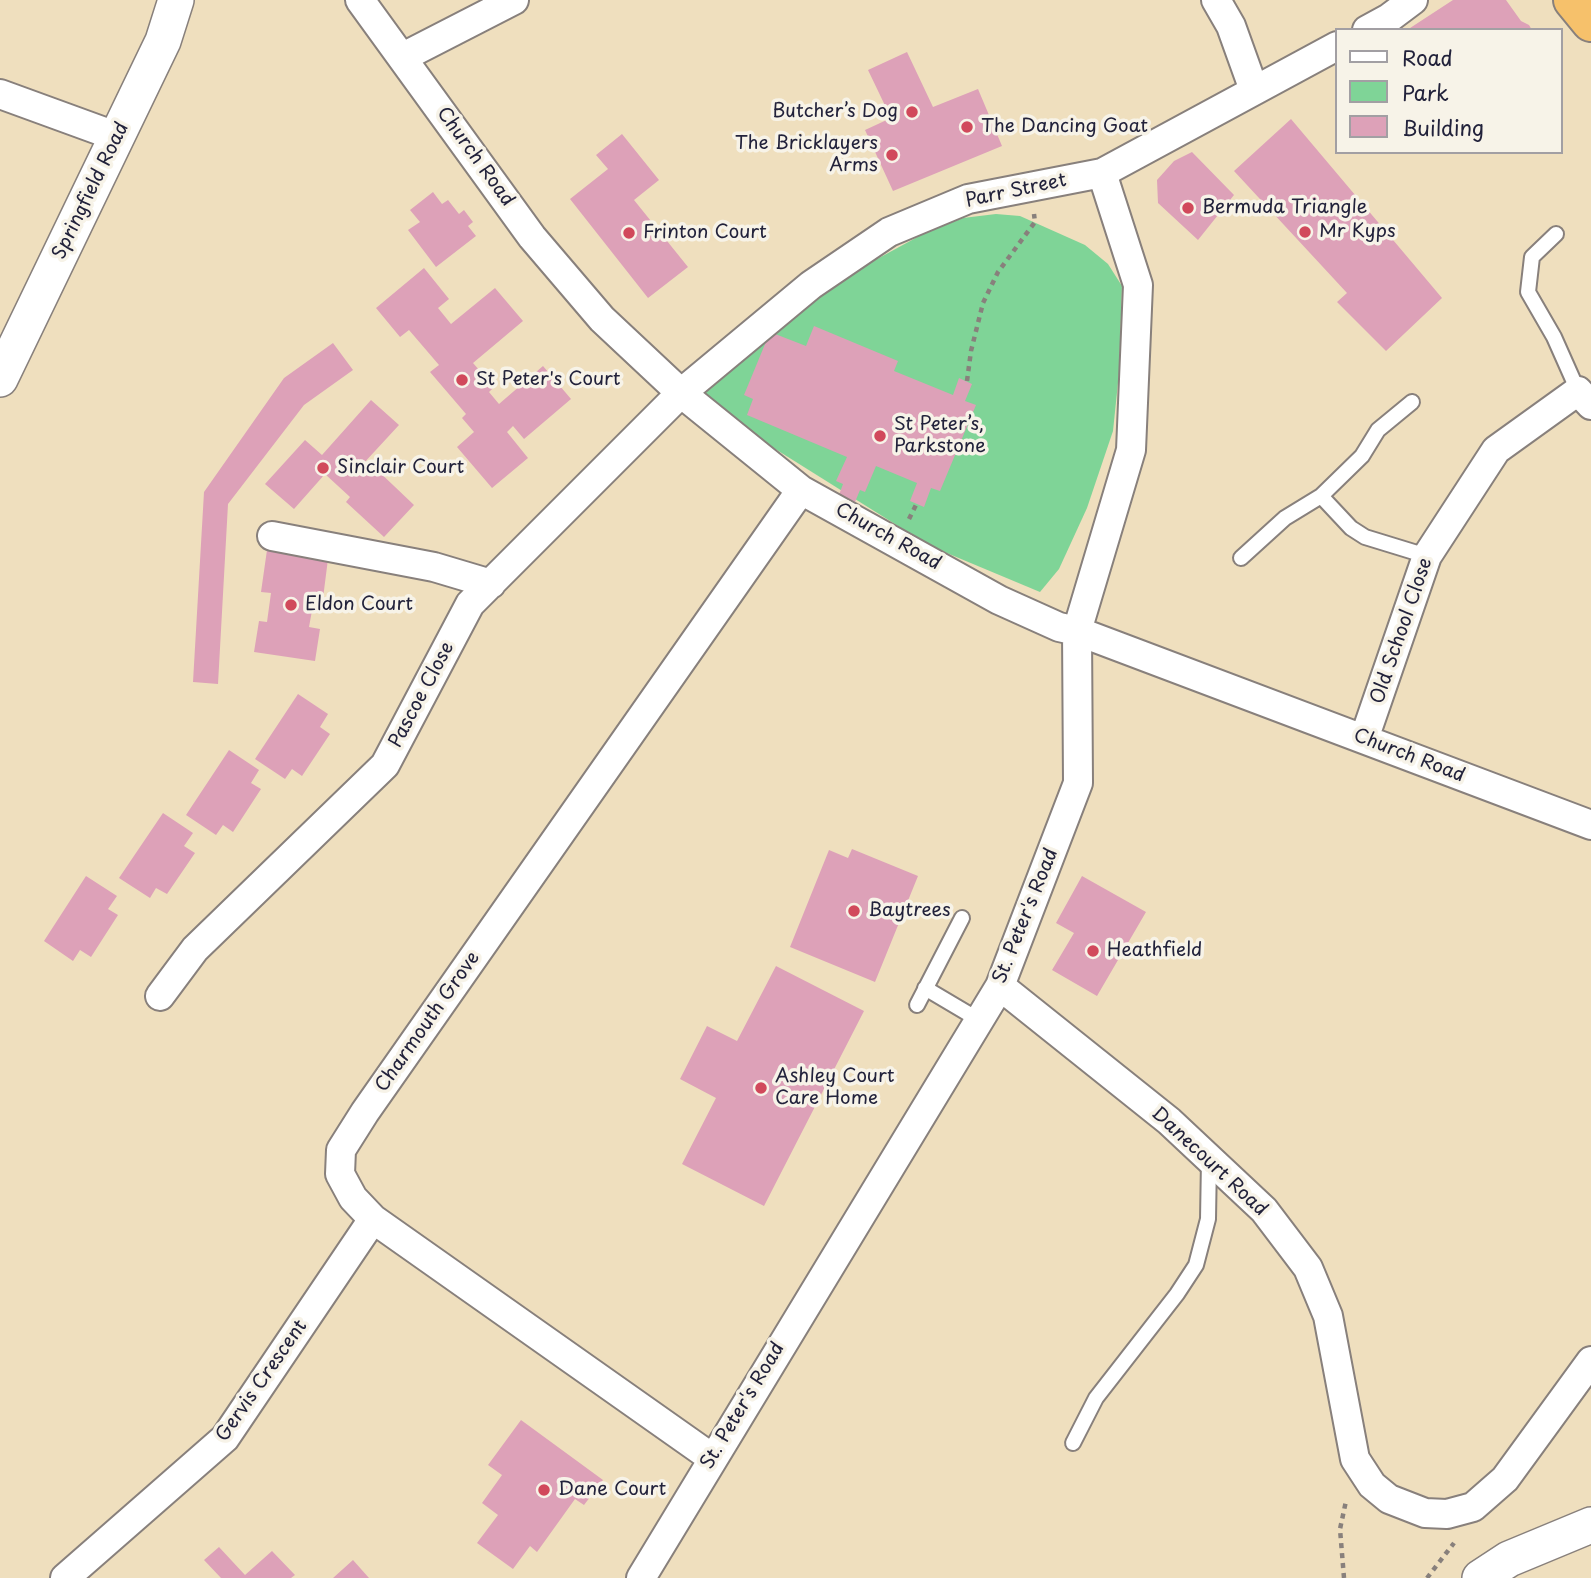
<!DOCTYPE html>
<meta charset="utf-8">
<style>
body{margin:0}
#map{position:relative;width:1591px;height:1578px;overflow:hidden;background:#efdfbe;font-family:"Playpen Sans",sans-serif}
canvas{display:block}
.legend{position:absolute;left:1335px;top:28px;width:228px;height:126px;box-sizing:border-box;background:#f7f3e8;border:2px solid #a29fa3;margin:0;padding:9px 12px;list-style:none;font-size:21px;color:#22223b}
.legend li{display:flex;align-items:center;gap:14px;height:35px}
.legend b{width:35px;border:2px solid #a29fa3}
</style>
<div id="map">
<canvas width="1591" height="1578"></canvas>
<ul class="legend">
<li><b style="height:9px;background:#fff"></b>Road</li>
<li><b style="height:19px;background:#7fd497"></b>Park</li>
<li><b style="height:19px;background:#dda1b8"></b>Building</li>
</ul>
</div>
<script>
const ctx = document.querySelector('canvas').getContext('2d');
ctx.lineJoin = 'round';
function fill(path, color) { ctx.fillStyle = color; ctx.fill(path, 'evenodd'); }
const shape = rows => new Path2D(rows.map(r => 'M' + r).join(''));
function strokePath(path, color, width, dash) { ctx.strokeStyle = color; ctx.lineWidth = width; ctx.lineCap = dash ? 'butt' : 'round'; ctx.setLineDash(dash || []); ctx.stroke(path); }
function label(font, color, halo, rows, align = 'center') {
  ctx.font = font + ' "Playpen Sans",sans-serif'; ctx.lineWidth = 7; ctx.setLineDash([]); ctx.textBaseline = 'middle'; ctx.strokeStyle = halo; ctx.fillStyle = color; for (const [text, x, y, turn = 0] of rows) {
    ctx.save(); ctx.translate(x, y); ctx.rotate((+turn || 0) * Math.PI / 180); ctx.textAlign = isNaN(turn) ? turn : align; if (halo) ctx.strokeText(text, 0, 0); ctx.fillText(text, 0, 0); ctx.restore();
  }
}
fill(shape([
 [996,214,1020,216,1085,245,1108,264,1122,286,1119,373,1113,431,1087,508,1059,569,1040,592,930,546,713,410,704,400,705,393,708,390,833,283,923,234,963,218]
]), '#7fd497');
fill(shape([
 [1453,0,1506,0,1521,21,1529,25,1532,30,1407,30],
 [907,52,933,107,978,89,1002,146,893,191,865,130,891,118,868,70],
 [1291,119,1442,298,1386,351,1337,302,1347,293,1234,171],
 [622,134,659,180,634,200,688,267,648,298,570,199,608,169,596,155],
 [1192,152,1234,195,1198,240,1158,203,1157,180,1174,161],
 [433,192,442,204,448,200,459,214,464,210,473,222,468,226,476,236,436,267,408,230,420,222,410,210],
 [424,268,449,299,438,308,451,324,495,288,523,321,473,363,494,387,489,392,499,404,543,366,571,399,524,439,513,426,507,432,528,458,492,488,457,447,474,432,462,418,466,414,430,372,439,365,409,330,400,337,376,308],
 [814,326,898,361,894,371,953,395,959,378,972,384,965,401,976,405,940,491,931,488,924,507,910,501,917,483,876,466,865,492,860,490,855,502,839,495,843,484,836,481,847,457,747,415,753,399,744,395,770,332,806,346],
 [333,343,353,370,304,405,228,504,218,684,193,682,204,492,284,378],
 [371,400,399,425,363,464,369,470,373,466,414,505,384,537,346,502,350,497,325,474,294,509,265,484,305,440,322,455],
 [267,550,328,559,322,606,313,605,309,627,320,629,315,661,254,652,259,621,267,622,271,593,261,592],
 [298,694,328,714,320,727,330,734,302,776,292,769,285,779,255,759],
 [229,750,259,770,251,783,261,789,233,832,223,825,216,835,186,815],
 [163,813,193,833,184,846,195,853,167,894,156,888,150,898,119,878],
 [852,849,918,876,875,982,790,947,829,850,848,858],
 [86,876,117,896,108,909,118,915,91,957,80,950,73,961,44,941],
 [1082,876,1146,912,1097,996,1052,970,1074,933,1056,923],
 [776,966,864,1011,764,1206,682,1164,716,1098,680,1079,707,1026,737,1041],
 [521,1420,603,1480,584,1505,575,1499,537,1552,530,1546,513,1569,477,1543,498,1515,482,1503,502,1475,488,1465],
 [219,1547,245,1575,272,1551,295,1575,291,1578,221,1578,204,1560],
 [353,1560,369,1578,333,1578]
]), '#dda1b8');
const service = shape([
 [1556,234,1532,257,1528,292,1554,337,1578,391],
 [1321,496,1362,456,1378,430,1412,402],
 [1241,558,1285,518,1321,496,1351,528,1365,537,1427,556],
 [925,988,979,1020],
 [917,1005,962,918],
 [1073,1443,1096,1398,1177,1294,1196,1265,1208,1219,1209,1160]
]);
const minor = shape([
 [360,0,532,237,602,319,681,393,801,490,999,600,1059,627,1077,631,1591,825],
 [1216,0,1231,26,1254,90],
 [1367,30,1389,18,1413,0],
 [403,57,514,0],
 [0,94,118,137],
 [272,536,434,567,491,584],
 [1364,739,1427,556,1496,450,1578,391,1591,405],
 [1000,986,1169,1121,1264,1210,1308,1268,1328,1316,1355,1459,1372,1485,1389,1499,1425,1513,1447,1514,1473,1507,1505,1479,1591,1361],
 [160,996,195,949,385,765,470,604,681,393,811,285,889,232,968,199,1102,173,1337,46],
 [712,1458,373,1219,353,1198,340,1174,341,1150,365,1112,801,490],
 [65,1578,225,1438,373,1219],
 [641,1578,1000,986,1078,783,1077,631,1131,450,1138,285,1102,173]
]);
const tertiary = shape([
 [0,379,163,41,176,0],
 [1480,1578,1509,1559,1591,1525]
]);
const trunk = shape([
 [1573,0,1591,22]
]);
strokePath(service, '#88807c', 18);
strokePath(minor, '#88807c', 32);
strokePath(tertiary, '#88807c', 38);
strokePath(trunk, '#88807c', 42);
strokePath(shape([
 [967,381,971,351,983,303,998,272,1035,222,1034,214],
 [909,519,917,503],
 [1344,1578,1340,1529,1346,1501],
 [1427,1578,1454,1543]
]), '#88807c', 4.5, [5, 5]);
strokePath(service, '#fff', 14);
strokePath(minor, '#fff', 28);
strokePath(tertiary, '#fff', 35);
strokePath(trunk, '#f6c16b', 38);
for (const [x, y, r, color] of [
 [912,112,7,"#d1495b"],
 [967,127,7,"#d1495b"],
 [892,155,7,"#d1495b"],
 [1188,208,7,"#d1495b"],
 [1305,232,7,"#d1495b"],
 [629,233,7,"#d1495b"],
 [462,380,7,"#d1495b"],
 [880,436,7,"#d1495b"],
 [323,468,7,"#d1495b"],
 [291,605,7,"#d1495b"],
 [854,911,7,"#d1495b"],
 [1093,951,7,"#d1495b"],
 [761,1088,7,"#d1495b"],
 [544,1490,7,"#d1495b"]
]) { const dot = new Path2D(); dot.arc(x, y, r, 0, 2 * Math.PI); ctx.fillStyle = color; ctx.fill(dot); strokePath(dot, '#f7f3e8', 2.5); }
label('19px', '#22223b', '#f7f3e8', [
 ["Butcher’s Dog",898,112,"right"],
 ["The Dancing Goat",981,127],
 ["The Bricklayers",878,144,"right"],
 ["Arms",878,166,"right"],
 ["Bermuda Triangle",1202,208],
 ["Mr Kyps",1319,232],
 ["Frinton Court",643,233],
 ["St Peter's Court",476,380],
 ["St Peter’s,",894,425],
 ["Parkstone",894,447],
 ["Sinclair Court",337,468],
 ["Eldon Court",305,605],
 ["Baytrees",868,911],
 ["Heathfield",1107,951],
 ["Ashley Court",775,1077],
 ["Care Home",775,1099],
 ["Dane Court",558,1490]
], 'left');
label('19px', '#22223b', '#f7f3e8', [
 ["Church Road",475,157,54],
 ["Springfield Road",91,191,-64],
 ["Parr Street",1016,191,-12],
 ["Church Road",888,537,29],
 ["Old School Close",1402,631,-71],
 ["Pascoe Close",422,695,-62],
 ["Church Road",1409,756,21],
 ["St. Peter's Road",1026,916,-68],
 ["Charmouth Grove",428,1022,-55],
 ["Danecourt Road",1209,1162,43],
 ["Gervis Crescent",262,1381,-55],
 ["St. Peter's Road",743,1406,-59]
]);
</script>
